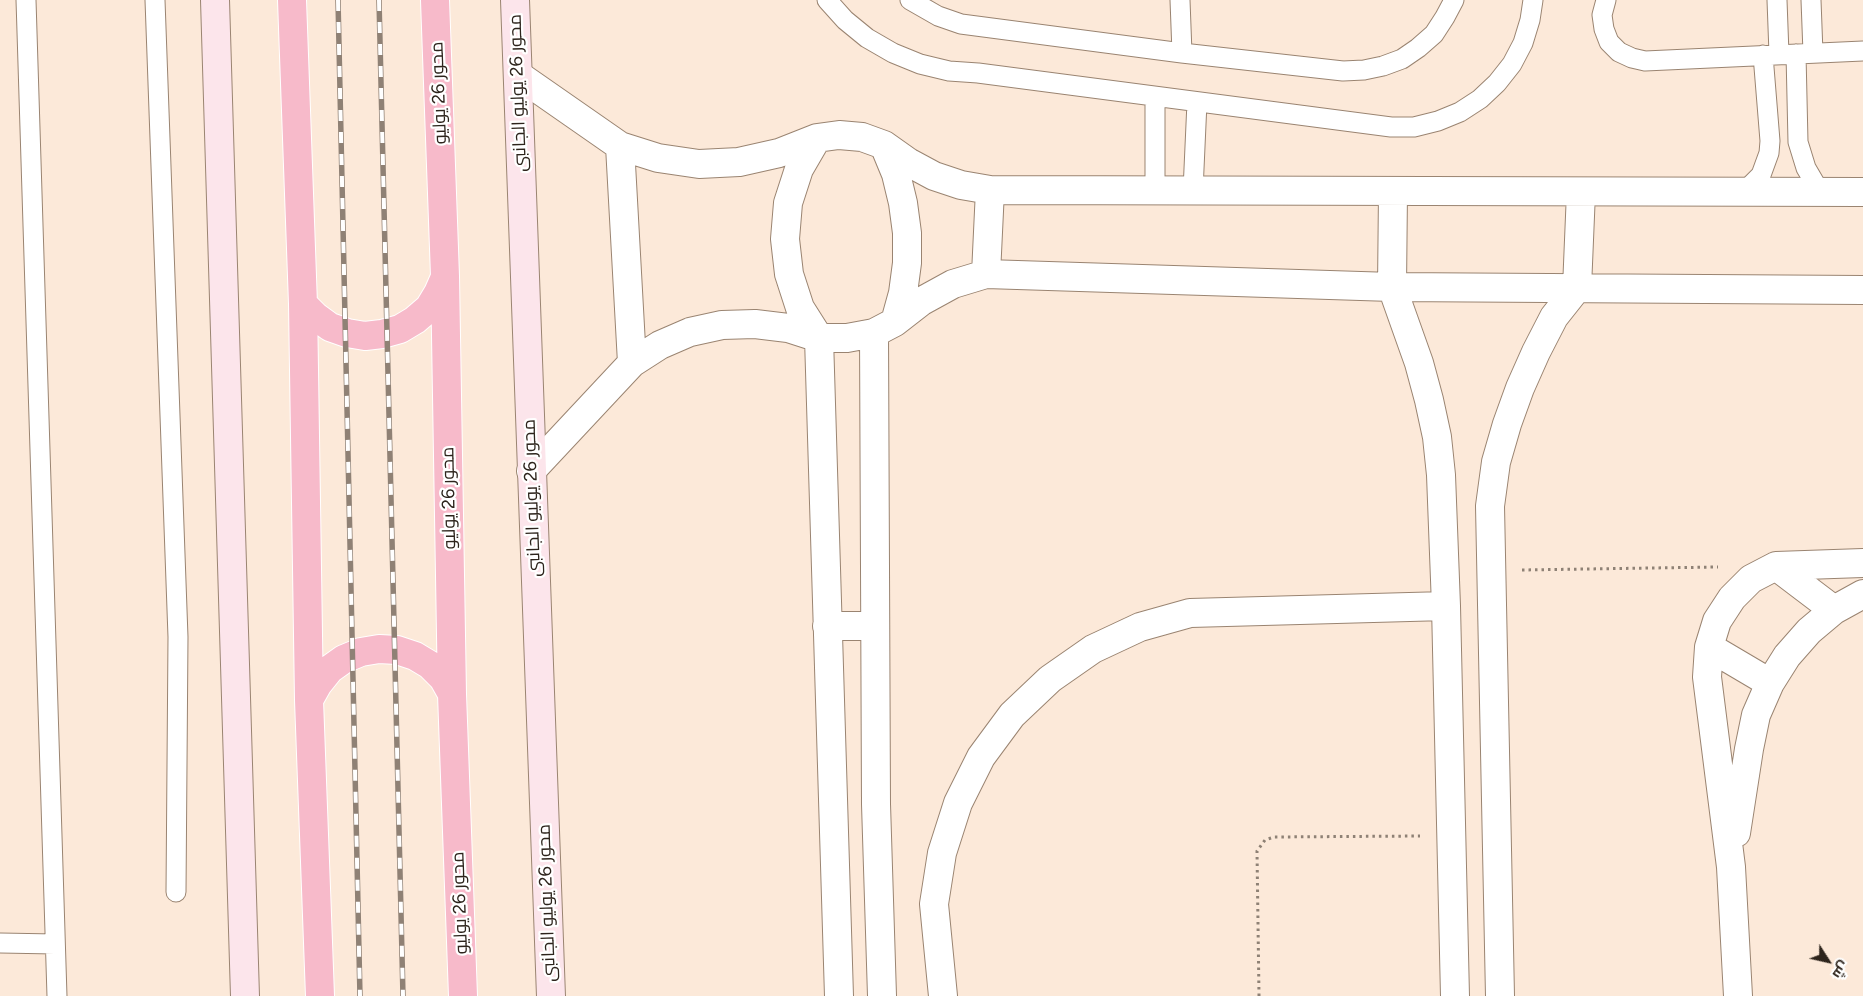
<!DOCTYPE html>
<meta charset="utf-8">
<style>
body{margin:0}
#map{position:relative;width:1863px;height:996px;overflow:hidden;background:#fce9d9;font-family:Figtree,Cairo,sans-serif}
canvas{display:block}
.north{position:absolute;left:1803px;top:936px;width:50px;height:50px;-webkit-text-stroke:4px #fff;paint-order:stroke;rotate:125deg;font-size:14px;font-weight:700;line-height:20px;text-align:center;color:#2d241c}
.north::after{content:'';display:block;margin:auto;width:18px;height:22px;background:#2d241c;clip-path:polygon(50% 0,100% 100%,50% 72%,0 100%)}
</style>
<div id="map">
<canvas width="1863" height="996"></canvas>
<div class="north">ش</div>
</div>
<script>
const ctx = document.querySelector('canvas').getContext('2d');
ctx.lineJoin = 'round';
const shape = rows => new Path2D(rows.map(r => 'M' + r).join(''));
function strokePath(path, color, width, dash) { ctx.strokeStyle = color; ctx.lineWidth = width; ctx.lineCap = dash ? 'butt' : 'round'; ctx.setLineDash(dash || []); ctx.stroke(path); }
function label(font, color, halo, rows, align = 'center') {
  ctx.font = font + ' Figtree,Cairo,sans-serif'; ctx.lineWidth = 4.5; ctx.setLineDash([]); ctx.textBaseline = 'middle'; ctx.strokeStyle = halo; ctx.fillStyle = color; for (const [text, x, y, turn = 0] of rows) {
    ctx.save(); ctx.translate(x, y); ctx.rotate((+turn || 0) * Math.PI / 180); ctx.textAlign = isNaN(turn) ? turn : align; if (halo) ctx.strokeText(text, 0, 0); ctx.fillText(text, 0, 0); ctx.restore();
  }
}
const service = shape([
 [26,0,57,996],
 [155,0,178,637,176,892],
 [827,0,845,20,867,38,893,53,920,64,949,71,978,73,1391,127,1414,127,1438,121,1460,112,1480,99,1497,83,1512,64,1523,43,1530,20,1533,0],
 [910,0,938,16,961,24,1182,53,1343,71,1364,70,1383,66,1402,59,1418,48,1434,34,1445,17,1454,0],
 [1180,0,1182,53],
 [1606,0,1602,15,1604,29,1609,42,1619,52,1632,58,1645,61,1863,51],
 [1777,0,1779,54],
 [1811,0,1813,53],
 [1796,54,1798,142,1806,168,1820,192],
 [1155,191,1155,97],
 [1193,191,1197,102],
 [1744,192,1761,175,1769,153,1770,141,1763,55],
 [0,943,55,944]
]);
const minor = shape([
 [518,75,620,146,658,158,699,164,739,162,779,153,817,138,839,135,862,137,884,145,908,162,934,176,961,185,990,190,1863,192],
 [817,138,799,169,788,203,785,239,789,274,800,308,819,338,839,996],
 [884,145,896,174,903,203,907,233,907,263,903,293,895,322],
 [620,146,632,363],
 [1393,192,1392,287,1419,363,1429,400,1437,437,1441,475,1446,606,1455,996],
 [986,274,990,190],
 [874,333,876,804,882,996],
 [531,471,632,363,660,345,690,332,722,325,755,324,788,328,819,338,847,338,874,333,895,322,922,301,953,284,986,274,1392,287,1863,290],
 [1776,566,1834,610],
 [827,626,875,626],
 [1709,647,1770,683],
 [1736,833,1749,749,1756,715,1770,683,1787,656,1809,631,1834,610,1863,594],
 [943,996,934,904,942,853,958,803,981,757,1012,715,1050,679,1093,649,1140,627,1190,613,1446,606],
 [1500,996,1490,506,1496,462,1507,424,1520,388,1536,352,1554,317,1577,288,1581,192],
 [1738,996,1731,867,1707,677,1709,647,1717,621,1732,598,1751,579,1776,566,1863,563]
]);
const secondary = shape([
 [215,0,245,996],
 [515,0,551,996]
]);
const trunk = shape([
 [292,0,303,304,309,700,320,996],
 [435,0,445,276,452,694,463,996],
 [303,304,315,316,330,327,347,333,365,336,382,334,400,329,415,320,429,308,438,293,445,277],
 [309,700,318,684,330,669,344,659,361,652,379,649,397,650,415,656,430,665,443,678,452,694]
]);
strokePath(service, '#9a8471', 21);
strokePath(minor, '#9a8471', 30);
strokePath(secondary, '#9a8471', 30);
strokePath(trunk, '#fff', 30);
strokePath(shape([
 [1522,570,1718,567],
 [1259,996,1257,851,1265,840,1274,837,1420,836]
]), '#8e8175', 3, [2.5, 4]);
strokePath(service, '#fff', 19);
strokePath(minor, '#fff', 28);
strokePath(secondary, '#fce5eb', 28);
strokePath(trunk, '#f7baca', 28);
const rail = shape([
 [338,0,360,996],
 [379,0,403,996]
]);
strokePath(rail, '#8f8175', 5.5);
strokePath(rail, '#fff', 4, [11]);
label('18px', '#2d241c', '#fff', [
 ["محور 26 يوليو",439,93,-92],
 ["محور 26 يوليو الجانبى",518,93,-92],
 ["محور 26 يوليو",449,498,-91],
 ["محور 26 يوليو الجانبى",532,498,-92],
 ["محور 26 يوليو",460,903,-92],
 ["محور 26 يوليو الجانبى",547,903,-92]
]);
</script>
